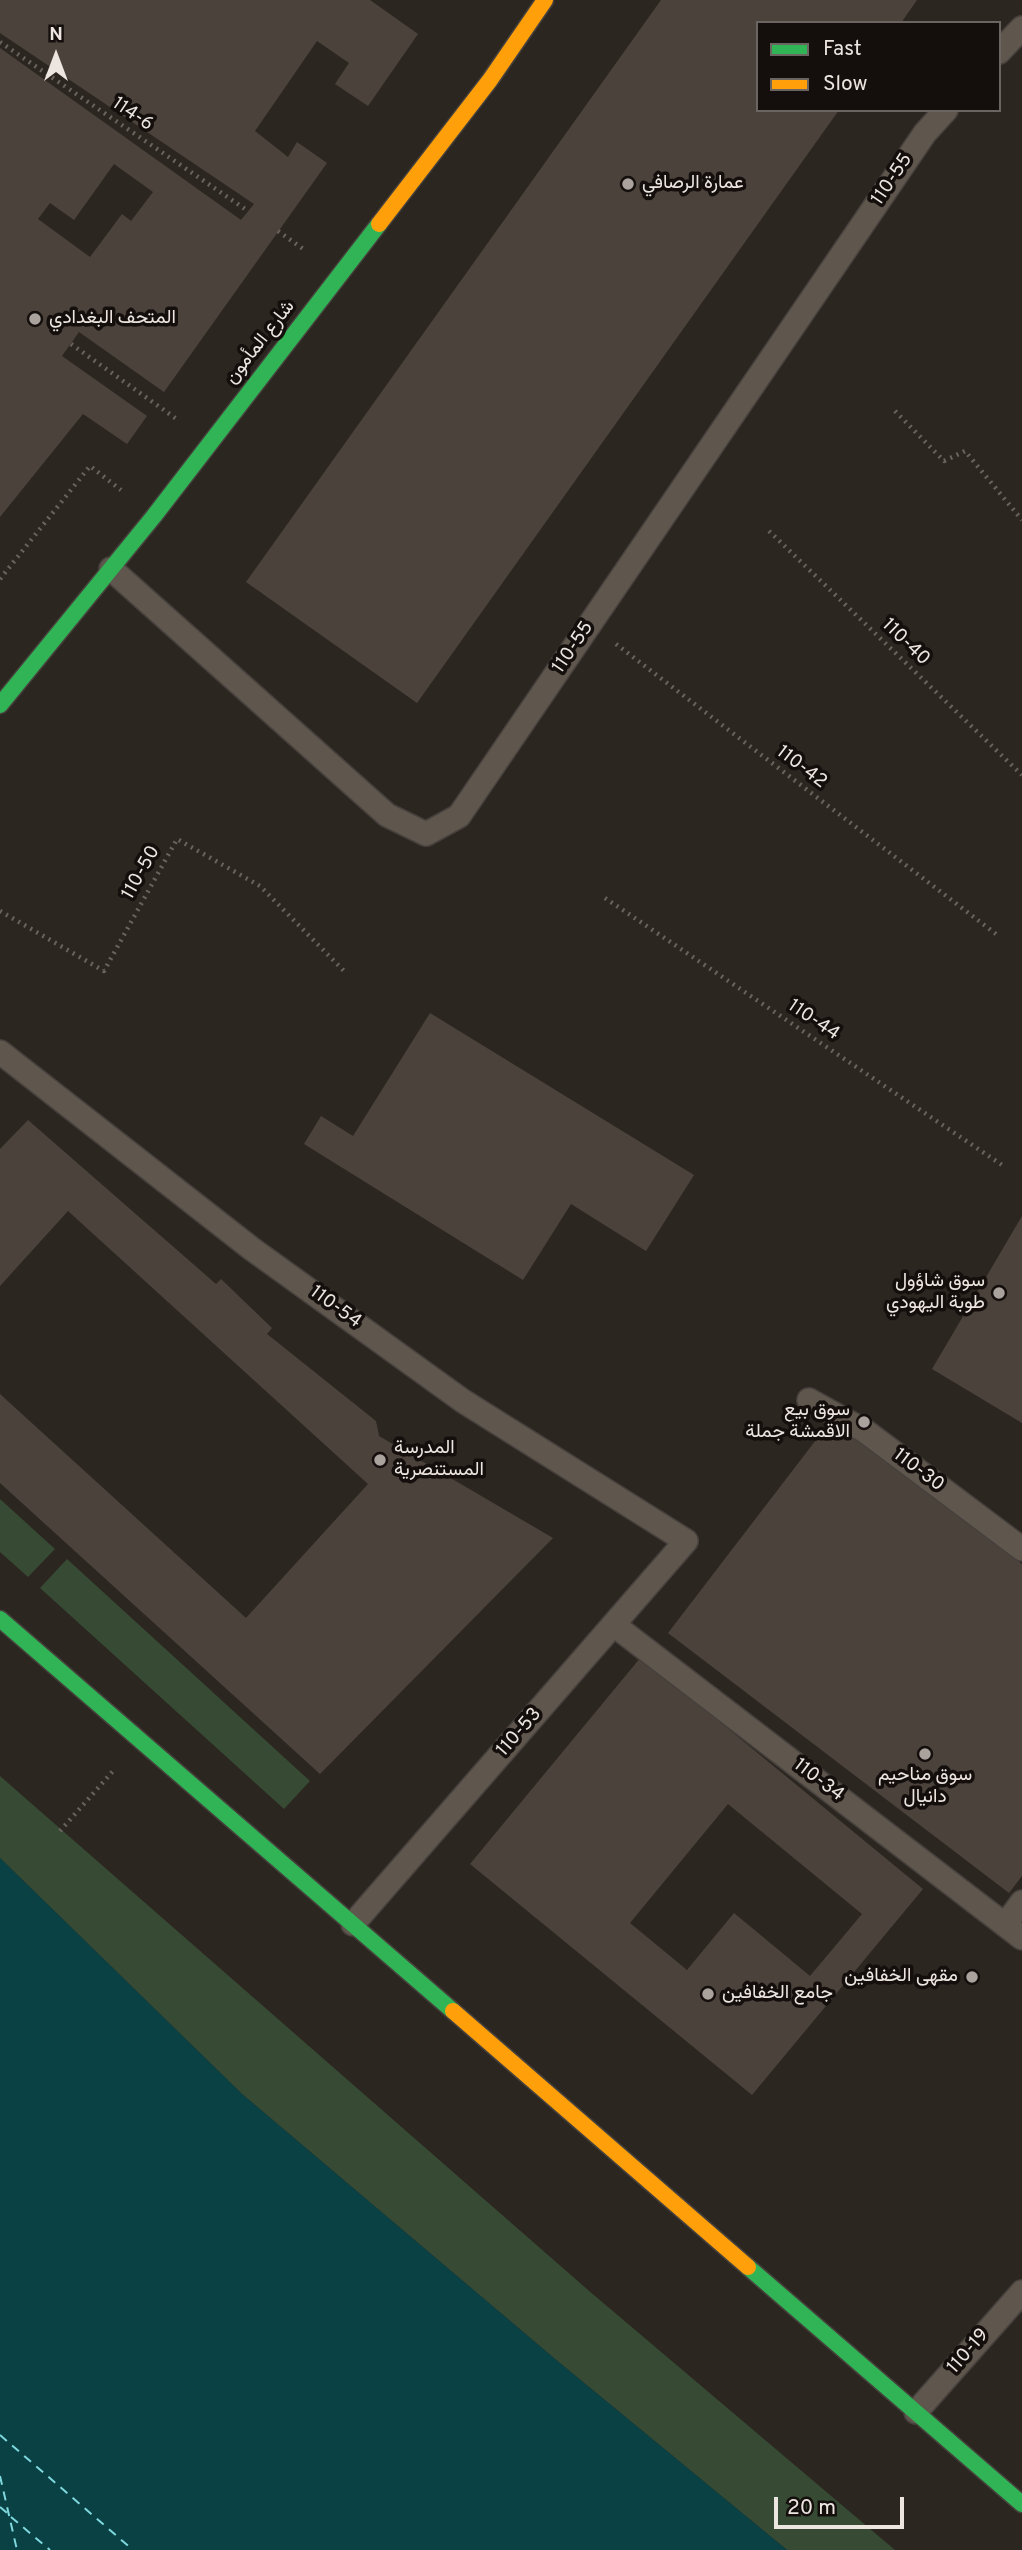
<!DOCTYPE html>
<meta charset="utf-8">
<style>
body{margin:0}
#map{position:relative;width:1022px;height:2550px;overflow:hidden;background:#2c2621;font-family:Overpass,sans-serif}
canvas{display:block}
.legend{position:absolute;left:756px;top:21px;width:245px;height:91px;box-sizing:border-box;background:#140f0c;border:2px solid #6b6561;margin:0;padding:9px 12px;list-style:none;font-size:21px;color:#ede5e0}
.legend li{display:flex;align-items:center;gap:14px;height:35px}
.legend b{width:35px;border:2px solid #6b6561}
.north{position:absolute;left:21px;top:21px;width:70px;height:70px;-webkit-text-stroke:5px #140f0c;paint-order:stroke;rotate:0deg;font-size:19px;font-weight:700;line-height:28px;text-align:center;color:#ede5e0}
.north::after{content:'';display:block;margin:auto;width:24px;height:32px;background:#ede5e0;clip-path:polygon(50% 0,100% 100%,50% 72%,0 100%)}
.scale{position:absolute;left:774px;top:2497px;width:130px;height:32px;box-sizing:border-box;border:4px solid #ede5e0;border-top:0;padding-left:9px;font-size:21px;line-height:24px;white-space:nowrap;color:#ede5e0;-webkit-text-stroke:5px #140f0c;paint-order:stroke}
</style>
<div id="map">
<canvas width="1022" height="2550"></canvas>
<ul class="legend">
<li><b style="height:9px;background:#30b455"></b>Fast</li>
<li><b style="height:9px;background:#ff9f0a"></b>Slow</li>
</ul>
<div class="north">N</div>
<div class="scale">20 m</div>
</div>
<script>
const ctx = document.querySelector('canvas').getContext('2d');
ctx.lineJoin = 'round';
function fill(path, color) { ctx.fillStyle = color; ctx.fill(path, 'evenodd'); }
const shape = rows => new Path2D(rows.map(r => 'M' + r).join(''));
function strokePath(path, color, width, dash) { ctx.strokeStyle = color; ctx.lineWidth = width; ctx.lineCap = dash ? 'butt' : 'round'; ctx.setLineDash(dash || []); ctx.stroke(path); }
function label(font, color, halo, rows, align = 'center') {
  ctx.font = font + ' Overpass,Vazirmatn,sans-serif'; ctx.lineWidth = 7; ctx.setLineDash([]); ctx.textBaseline = 'middle'; ctx.strokeStyle = halo; ctx.fillStyle = color; for (const [text, x, y, turn = 0] of rows) {
    ctx.save(); ctx.translate(x, y); ctx.rotate((+turn || 0) * Math.PI / 180); ctx.textAlign = isNaN(turn) ? turn : align; if (halo) ctx.strokeText(text, 0, 0); ctx.fillText(text, 0, 0); ctx.restore();
  }
}
fill(shape([
 [0,1499,55,1549,28,1577,0,1552],
 [67,1559,310,1781,284,1809,40,1588],
 [0,1776,588,2290,895,2550,787,2550,555,2359,242,2094,0,1858]
]), '#364a34');
fill(shape([
 [0,1858,242,2094,555,2359,787,2550,0,2550]
]), '#0a4144');
strokePath(shape([
 [0,2435,133,2550],
 [0,2476,17,2550],
 [0,2507,7,2513],
 [11,2517,50,2550]
]), '#7ed8de', 2, [9, 7]);
fill(shape([
 [0,0,370,0,418,34,368,106,335,84,349,63,317,41,255,131,288,157,297,142,327,163,164,392,79,332,62,356,147,416,127,444,83,414,0,517,0,48,241,220,254,204,0,33],
 [114,164,153,192,131,221,122,214,90,257,38,219,50,203,74,220],
 [661,0,917,0,901,23,758,23,758,110,839,110,417,703,246,582],
 [430,1013,694,1175,646,1251,571,1204,523,1280,304,1144,321,1116,353,1136],
 [28,1120,216,1284,221,1279,272,1328,267,1334,376,1421,379,1436,553,1538,320,1774,0,1483,0,1394,246,1618,368,1484,68,1211,0,1286,0,1149],
 [1022,1216,1022,1423,932,1369],
 [832,1419,1022,1564,1022,1876,1009,1893,668,1633],
 [641,1657,923,1889,752,2095,470,1864],
 [728,1804,862,1914,810,1976,734,1913,687,1970,630,1923]
]), '#4b423c');
const lane = shape([
 [999,52,1022,28],
 [111,569,387,815,426,834,459,816,925,133,946,110],
 [0,1052,252,1249,463,1401,686,1541,353,1924],
 [809,1400,865,1431,1022,1549],
 [614,1625,1022,1938],
 [1005,1925,1022,1902],
 [916,2412,1022,2292]
]);
const fast = shape([
 [0,705,154,516,379,224],
 [0,1619,453,2011],
 [748,2267,1022,2504]
]);
const slow = shape([
 [379,224,490,80,545,0],
 [453,2011,748,2267]
]);
strokePath(lane, '#46413d', 26);
strokePath(fast, '#46413d', 19);
strokePath(slow, '#46413d', 19);
strokePath(shape([
 [0,42,248,211],
 [278,231,306,251],
 [71,344,178,420],
 [895,411,944,461,965,451,1022,520],
 [769,531,1022,775],
 [0,579,90,466,121,490],
 [616,644,996,934],
 [605,898,1005,1167],
 [0,911,104,971,177,839,260,886,347,974],
 [60,1831,114,1770]
]), '#6a635d', 4.5, [2, 5]);
strokePath(lane, '#5f564e', 23);
strokePath(fast, '#30b455', 16);
strokePath(slow, '#ff9f0a', 16);
for (const [x, y, r, color] of [
 [628,184,7,"#a9a29d"],
 [35,319,7,"#a9a29d"],
 [999,1293,7,"#a9a29d"],
 [864,1422,7,"#a9a29d"],
 [380,1460,7,"#a9a29d"],
 [925,1754,7,"#a9a29d"],
 [972,1977,7,"#a9a29d"],
 [708,1994,7,"#a9a29d"]
]) { const dot = new Path2D(); dot.arc(x, y, r, 0, 2 * Math.PI); ctx.fillStyle = color; ctx.fill(dot); strokePath(dot, '#140f0c', 2.5); }
label('19px', '#ede5e0', '#140f0c', [
 ["114-6",132,115,34],
 ["110-55",893,180,-56],
 ["شارع المأمون",261,343,-52],
 ["110-40",905,643,44],
 ["110-55",574,648,-56],
 ["110-42",801,768,37],
 ["110-50",142,873,-61],
 ["110-44",813,1021,34],
 ["110-54",335,1308,36],
 ["110-30",918,1471,37],
 ["110-53",520,1733,-49],
 ["110-34",818,1781,37],
 ["110-19",969,2352,-49]
]);
label('19px', '#ede5e0', '#140f0c', [
 ["عمارة الرصافي",642,184],
 ["المتحف البغدادي",49,319],
 ["سوق شاؤول",985,1282,"right"],
 ["طوبة اليهودي",985,1304,"right"],
 ["سوق بيع",850,1411,"right"],
 ["الاقمشة جملة",850,1433,"right"],
 ["المدرسة",394,1449],
 ["المستنصرية",394,1471],
 ["سوق مناحيم",925,1776,"center"],
 ["دانيال",925,1798,"center"],
 ["مقهى الخفافين",958,1977,"right"],
 ["جامع الخفافين",722,1994]
], 'left');
</script>
